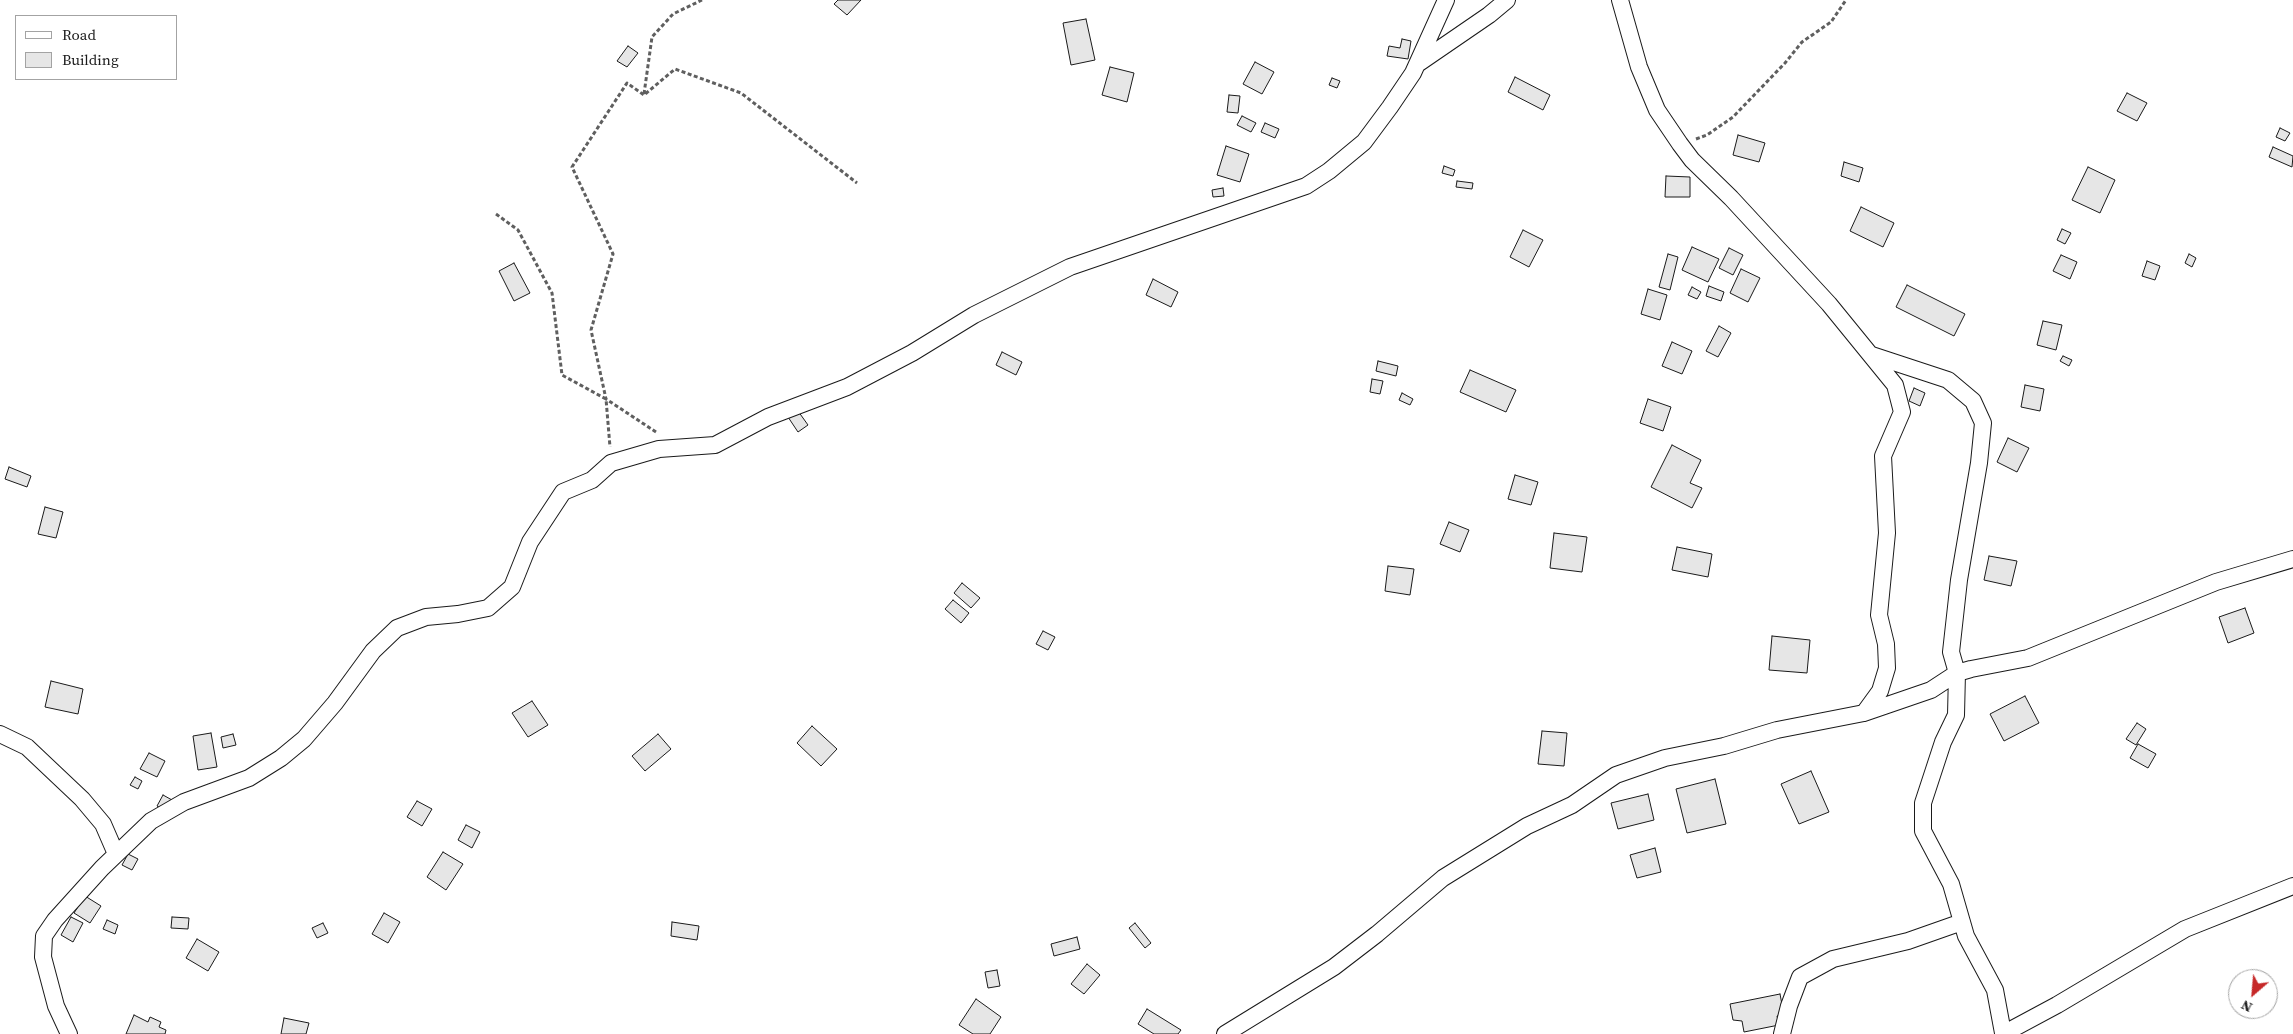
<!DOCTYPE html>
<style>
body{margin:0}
#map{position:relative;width:2293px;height:1034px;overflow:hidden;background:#fff;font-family:"Source Serif 4",serif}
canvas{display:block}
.legend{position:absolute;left:15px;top:15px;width:162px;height:65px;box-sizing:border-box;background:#fff;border:1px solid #a3a3a3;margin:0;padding:6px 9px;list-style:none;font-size:15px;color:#1a1a1a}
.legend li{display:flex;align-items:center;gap:10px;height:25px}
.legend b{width:25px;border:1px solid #a3a3a3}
.north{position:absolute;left:2228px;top:969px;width:50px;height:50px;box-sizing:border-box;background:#fff;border:1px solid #a3a3a3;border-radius:50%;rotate:207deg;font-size:14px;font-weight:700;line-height:20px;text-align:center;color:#1a1a1a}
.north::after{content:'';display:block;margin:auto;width:18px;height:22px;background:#c62828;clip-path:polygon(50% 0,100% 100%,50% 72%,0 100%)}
</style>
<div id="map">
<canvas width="2293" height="1034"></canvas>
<ul class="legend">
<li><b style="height:6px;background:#fff"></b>Road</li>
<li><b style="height:14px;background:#e6e6e6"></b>Building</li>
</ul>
<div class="north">N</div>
</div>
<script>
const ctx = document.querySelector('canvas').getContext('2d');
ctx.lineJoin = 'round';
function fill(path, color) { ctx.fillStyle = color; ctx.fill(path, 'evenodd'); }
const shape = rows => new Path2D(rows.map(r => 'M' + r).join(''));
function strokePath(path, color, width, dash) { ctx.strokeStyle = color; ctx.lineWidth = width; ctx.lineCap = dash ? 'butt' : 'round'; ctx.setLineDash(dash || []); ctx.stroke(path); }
const building = shape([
 [838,0,861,0,847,15,834,4,838,0],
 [1086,19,1095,60,1071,65,1063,23,1086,19],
 [1402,39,1411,41,1408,59,1387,56,1389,46,1400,48,1402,39],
 [628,46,638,53,627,67,617,61,628,46],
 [1255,62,1274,72,1262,94,1243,84,1255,62],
 [1110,67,1134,73,1127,102,1102,95,1110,67],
 [1515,77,1550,95,1543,110,1508,92,1515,77],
 [1332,78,1340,81,1337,88,1329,85,1332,78],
 [2127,93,2147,103,2137,121,2117,111,2127,93],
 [1229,95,1240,96,1238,113,1227,112,1229,95],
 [1242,116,1256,123,1251,132,1237,125,1242,116],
 [1265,123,1279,129,1275,138,1261,132,1265,123],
 [2280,128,2290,133,2285,141,2276,137,2280,128],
 [1738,135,1765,143,1759,162,1733,155,1738,135],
 [1226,146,1249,154,1240,182,1217,175,1226,146],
 [2273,147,2293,156,2292,167,2269,157,2273,147],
 [1844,162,1863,168,1859,182,1841,176,1844,162],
 [1444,166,1455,170,1453,176,1442,173,1444,166],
 [2088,167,2115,180,2100,213,2072,200,2088,167],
 [1666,176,1690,177,1690,197,1665,197,1666,176],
 [1457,181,1473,183,1472,189,1456,187,1457,181],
 [1223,188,1224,196,1213,197,1212,190,1223,188],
 [1861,207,1894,223,1883,247,1850,231,1861,207],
 [2062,229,2071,233,2065,244,2057,240,2062,229],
 [1523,230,1543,240,1529,267,1510,257,1523,230],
 [1692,247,1719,259,1708,282,1682,270,1692,247],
 [1729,248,1743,255,1733,275,1719,268,1729,248],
 [1668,254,1678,257,1670,290,1659,287,1668,254],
 [2189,254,2196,258,2192,267,2185,263,2189,254],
 [2061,255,2077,262,2070,279,2053,271,2061,255],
 [2147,261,2160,266,2155,280,2142,276,2147,261],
 [514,263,530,293,514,301,499,271,514,263],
 [1741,269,1760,278,1748,302,1730,293,1741,269],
 [1153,279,1178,292,1171,307,1146,295,1153,279],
 [1907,285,1965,314,1954,336,1896,307,1907,285],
 [1709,286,1724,292,1721,301,1706,296,1709,286],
 [1692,287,1701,292,1697,299,1688,295,1692,287],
 [1648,289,1667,295,1660,320,1641,314,1648,289],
 [2043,321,2062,325,2056,350,2037,345,2043,321],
 [1719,326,1731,333,1718,357,1706,351,1719,326],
 [1672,342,1692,351,1682,374,1662,366,1672,342],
 [1002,352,1022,362,1016,375,996,365,1002,352],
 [2063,356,2072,360,2069,366,2060,361,2063,356],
 [1378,361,1398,366,1396,376,1376,371,1378,361],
 [1470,370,1516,390,1506,412,1460,392,1470,370],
 [1372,379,1383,381,1380,394,1370,392,1372,379],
 [2025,385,2044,389,2040,411,2021,407,2025,385],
 [1914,388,1925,393,1920,406,1909,401,1914,388],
 [1402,393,1413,399,1410,405,1399,400,1402,393],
 [1648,399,1671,407,1663,431,1640,423,1648,399],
 [798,411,808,425,798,432,788,417,798,411],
 [2008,438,2029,448,2017,472,1997,462,2008,438],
 [1672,445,1701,460,1690,483,1702,488,1692,508,1651,487,1672,445],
 [9,467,31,476,27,487,5,479,9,467],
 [1515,475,1538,482,1531,505,1508,499,1515,475],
 [45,507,63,512,56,538,38,534,45,507],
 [1449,522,1469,530,1460,552,1440,544,1449,522],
 [1554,533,1587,537,1582,572,1550,568,1554,533],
 [1677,547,1712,554,1708,577,1672,570,1677,547],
 [1989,556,2017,561,2011,586,1984,580,1989,556],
 [1388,566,1414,569,1410,595,1385,591,1388,566],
 [962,583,980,598,971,608,954,593,962,583],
 [953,600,969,613,961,623,945,609,953,600],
 [2245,608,2254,633,2228,643,2219,617,2245,608],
 [1043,631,1055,637,1048,650,1036,644,1043,631],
 [1772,636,1810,640,1807,673,1769,670,1772,636],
 [51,681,83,689,78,714,45,707,51,681],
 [2025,696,2039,723,2004,741,1990,714,2025,696],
 [532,701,548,725,528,737,512,713,532,701],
 [2137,723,2146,729,2136,745,2126,739,2137,723],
 [812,726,837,749,821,766,797,743,812,726],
 [1542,731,1567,733,1564,766,1538,764,1542,731],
 [211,733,217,767,198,770,193,736,211,733],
 [233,734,236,745,223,748,221,737,233,734],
 [658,734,671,749,645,771,632,756,658,734],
 [2138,744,2156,754,2148,768,2130,758,2138,744],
 [149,753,165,761,157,777,140,769,149,753],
 [1811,771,1829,812,1799,824,1781,784,1811,771],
 [135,777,142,781,138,789,130,785,135,777],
 [1715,779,1726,824,1687,833,1676,789,1715,779],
 [1648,794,1654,820,1618,829,1611,803,1648,794],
 [163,795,172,800,165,811,157,806,163,795],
 [417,801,432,809,422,826,407,817,417,801],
 [466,825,480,832,472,848,458,840,466,825],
 [1655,848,1661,872,1637,878,1630,855,1655,848],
 [443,852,463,864,446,890,427,877,443,852],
 [128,854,138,859,132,870,122,865,128,854],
 [85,896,101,906,90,923,74,913,85,896],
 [384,913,400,922,388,943,372,934,384,913],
 [71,917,83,923,73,942,61,935,71,917],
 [172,917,189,918,188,929,171,928,172,917],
 [107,920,118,925,115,934,103,929,107,920],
 [672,922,699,926,697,940,671,936,672,922],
 [323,923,328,933,317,938,312,928,323,923],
 [1135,923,1151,943,1145,948,1129,928,1135,923],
 [1077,937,1080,949,1054,956,1051,944,1077,937],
 [197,939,219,952,208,971,186,958,197,939],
 [1087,964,1100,975,1084,994,1071,984,1087,964],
 [997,970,1000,986,988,988,985,972,997,970],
 [1780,994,1784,1015,1777,1016,1779,1025,1744,1032,1742,1021,1733,1020,1730,1004,1780,994],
 [976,999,1001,1017,990,1034,973,1034,959,1025,976,999],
 [1147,1009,1181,1030,1178,1034,1154,1034,1138,1024,1147,1009],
 [134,1015,148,1022,150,1017,161,1022,159,1027,166,1030,165,1034,126,1034,134,1015],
 [284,1018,309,1023,306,1034,281,1034,284,1018]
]);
fill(building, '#e6e6e6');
strokePath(building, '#1a1a1a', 1);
const minor = shape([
 [1620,0,1639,67,1657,110,1680,144,1692,160,1731,198,1829,304,1895,385,1902,412,1883,456,1887,533,1879,615,1886,644,1887,668,1880,691,1864,713],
 [1419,63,1489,15,1507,0],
 [1872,355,1948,380,1973,401,1983,423,1979,463,1959,580,1951,652,1957,673,1956,715,1943,742,1923,803,1923,831,1951,884,1966,936,1995,990,2003,1033],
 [0,734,27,747,82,799,103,824,116,854],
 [69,1034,56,1006,43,957,44,936,55,920,102,868,151,821,184,802,249,778,281,758,304,739,335,703,373,651,397,628,426,617,458,614,488,608,512,587,530,542,563,492,592,480,611,463,659,449,715,445,768,417,847,387,912,353,974,315,1070,267,1306,186,1329,171,1364,142,1390,107,1413,73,1446,0],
 [1225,1034,1334,967,1377,934,1443,878,1527,826,1572,805,1616,775,1665,758,1724,746,1777,730,1864,713,1931,690,1957,673,1971,669,2028,658,2216,582,2293,559],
 [1782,1034,1789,1006,1800,977,1833,959,1908,941,1962,922],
 [2003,1034,2057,1005,2185,929,2293,886]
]);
strokePath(minor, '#1a1a1a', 18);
strokePath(shape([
 [644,94,652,37,673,14,702,0],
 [1696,139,1707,135,1733,117,1785,63,1802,42,1831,22,1846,0],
 [496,214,518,230,552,293,562,375,606,399,610,447],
 [656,432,606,399,591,330,613,254,572,167,627,83,644,95,675,69,741,93,857,183]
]), '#5f5f5f', 3, [4, 2.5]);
strokePath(minor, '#fff', 16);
</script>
